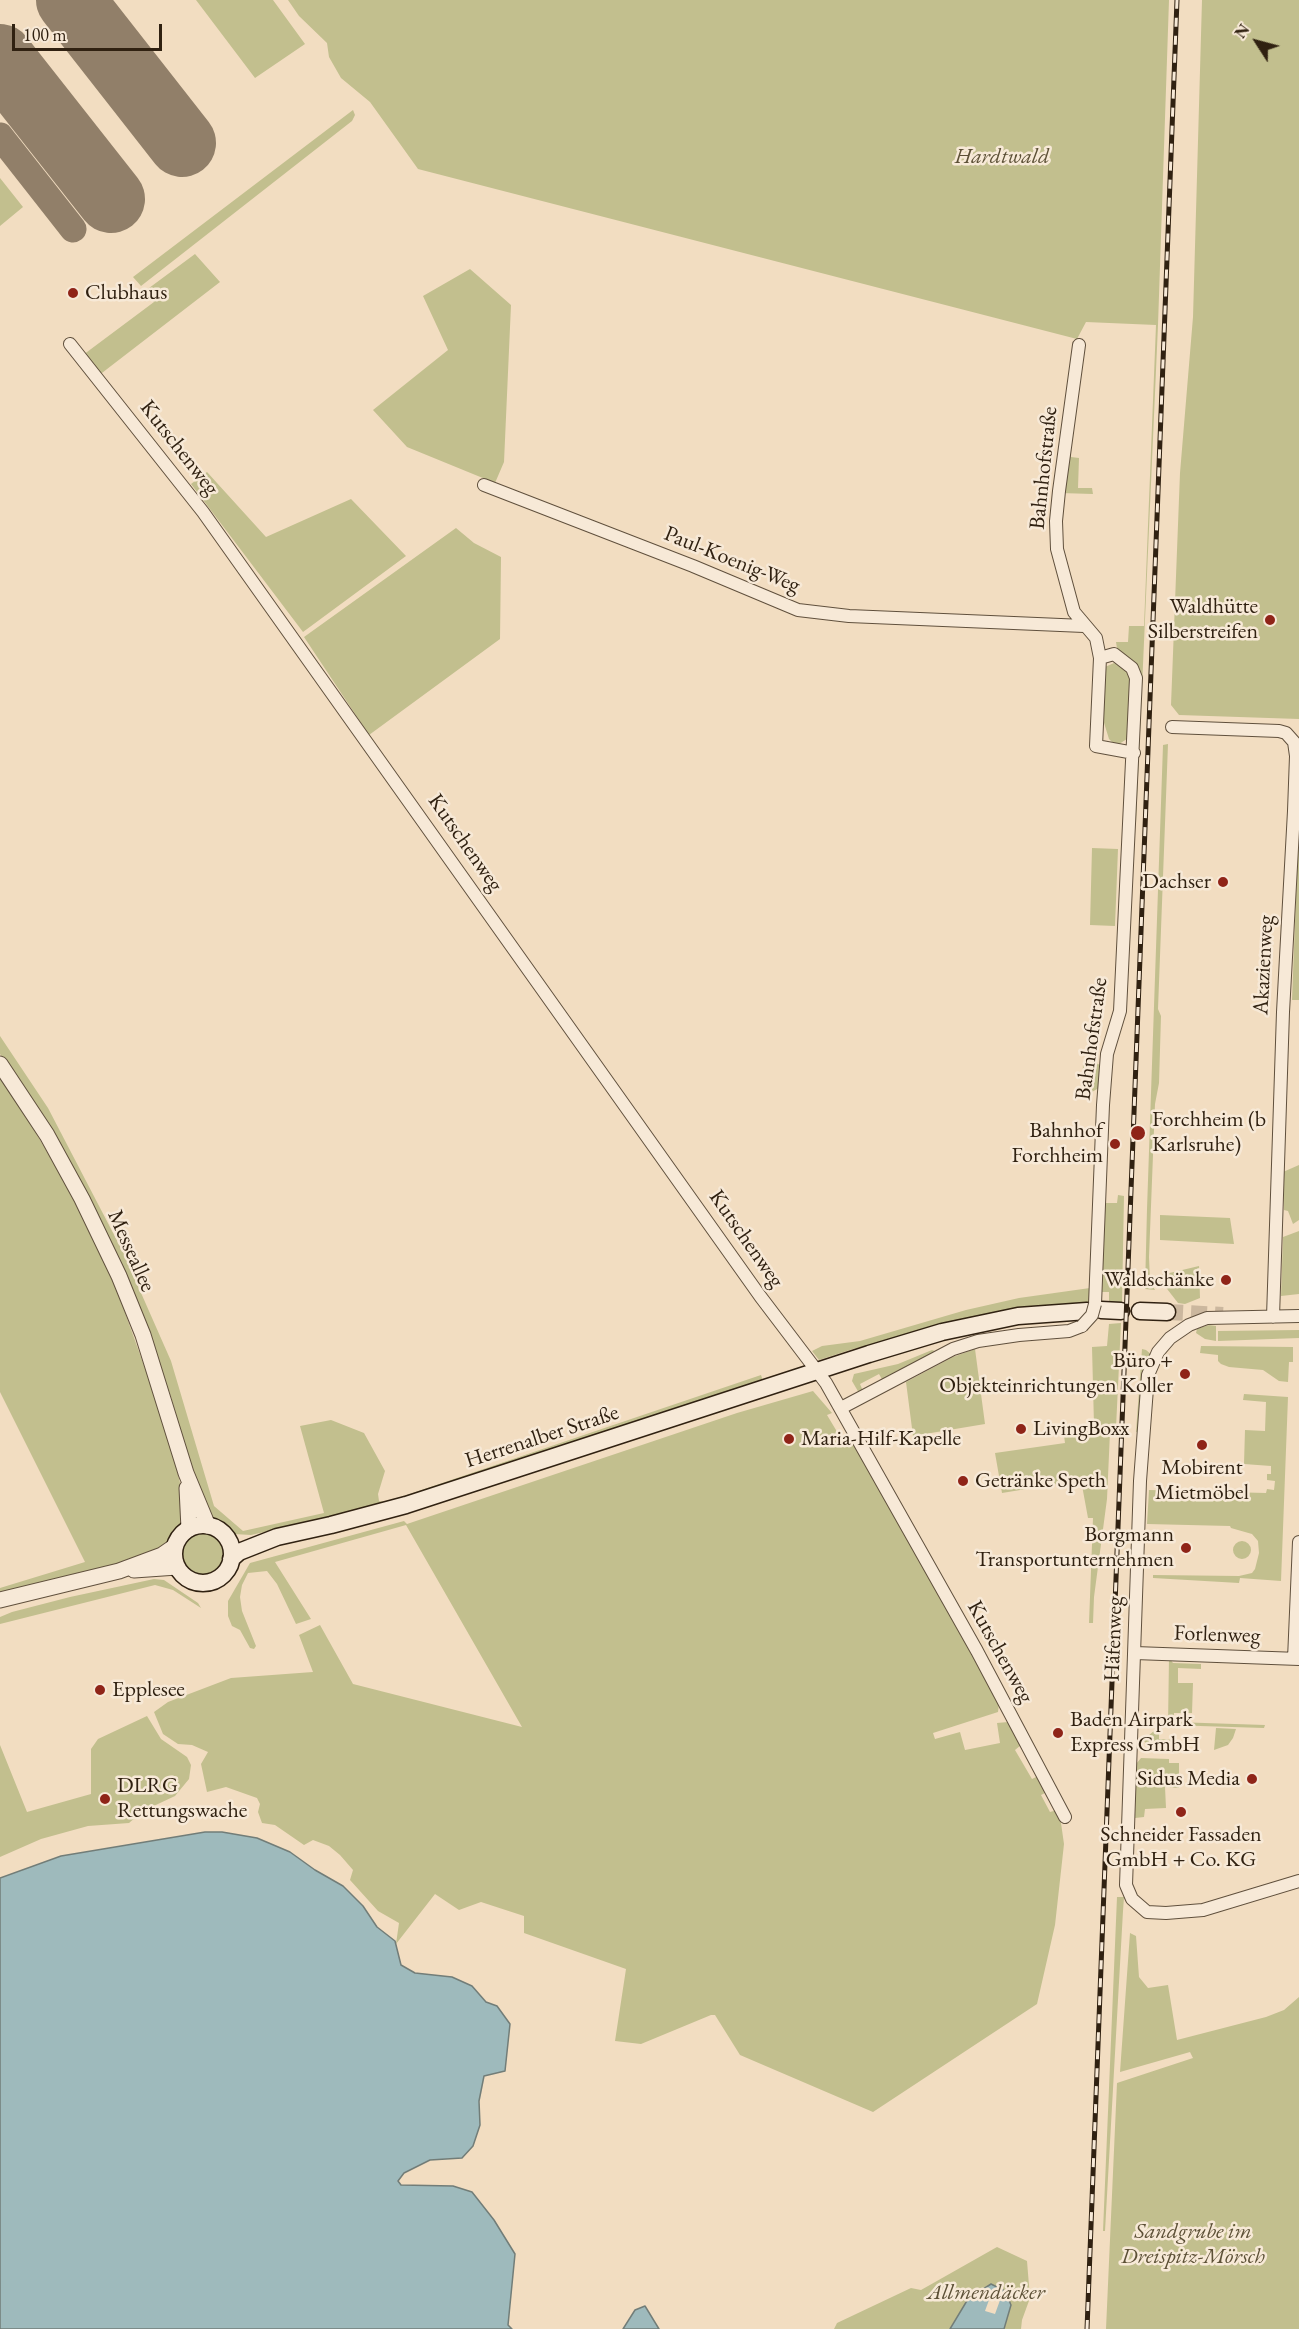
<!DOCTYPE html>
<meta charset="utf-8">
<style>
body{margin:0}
#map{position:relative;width:1299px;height:2329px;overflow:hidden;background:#f2ddc1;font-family:"EB Garamond",serif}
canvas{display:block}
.north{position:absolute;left:1227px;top:12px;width:60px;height:60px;-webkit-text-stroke:4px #f7e9d7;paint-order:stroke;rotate:306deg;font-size:16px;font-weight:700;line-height:24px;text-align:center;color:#302111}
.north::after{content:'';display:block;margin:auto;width:21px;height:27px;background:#302111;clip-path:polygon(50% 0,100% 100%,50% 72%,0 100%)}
.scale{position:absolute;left:12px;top:24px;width:150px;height:27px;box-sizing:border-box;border:3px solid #302111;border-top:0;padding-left:8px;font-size:18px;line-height:21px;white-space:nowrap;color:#302111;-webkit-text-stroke:4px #f7e9d7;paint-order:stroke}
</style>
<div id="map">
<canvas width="1299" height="2329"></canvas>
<div class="north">N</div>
<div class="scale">100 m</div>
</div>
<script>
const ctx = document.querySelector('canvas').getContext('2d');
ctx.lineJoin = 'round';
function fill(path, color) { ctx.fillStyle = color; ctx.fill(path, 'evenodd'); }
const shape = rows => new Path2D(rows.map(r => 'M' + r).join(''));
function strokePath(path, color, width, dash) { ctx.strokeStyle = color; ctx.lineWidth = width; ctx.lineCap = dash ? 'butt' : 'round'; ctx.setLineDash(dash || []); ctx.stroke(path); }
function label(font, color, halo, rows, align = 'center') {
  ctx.font = font + ' "EB Garamond",serif'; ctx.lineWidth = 5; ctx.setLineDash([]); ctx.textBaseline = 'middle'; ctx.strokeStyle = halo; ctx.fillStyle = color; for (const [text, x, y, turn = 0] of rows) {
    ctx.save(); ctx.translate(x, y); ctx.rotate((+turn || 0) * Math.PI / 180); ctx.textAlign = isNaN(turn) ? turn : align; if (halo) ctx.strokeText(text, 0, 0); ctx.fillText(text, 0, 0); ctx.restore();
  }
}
fill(shape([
 [196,0,273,0,305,44,255,78],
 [288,0,1169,0,1158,325,1136,823,1135,817,1138,684,1117,648,1116,642,1128,642,1129,626,1144,626,1156,325,1086,322,1077,339,418,169,370,102,341,78,329,57,327,43,299,16],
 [1202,0,1299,0,1299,719,1179,715,1171,705,1180,473,1193,317],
 [353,110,355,115,352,121,141,286,133,277],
 [0,178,23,207,0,226],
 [195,254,220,282,98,376,83,355,154,302,145,291],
 [470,269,511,305,504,462,495,483,407,447,373,410,448,350,423,296],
 [1066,452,1071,453,1071,457,1079,458,1078,488,1092,488,1093,494,1060,493],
 [207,472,266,537,351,499,406,556,303,632,191,484],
 [456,528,474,543,501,557,500,639,369,735,304,637],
 [1114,663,1127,670,1131,681,1129,732,1127,739,1119,744,1113,743,1109,739,1101,713,1105,667],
 [1168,744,1158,1009,1161,1016,1159,1083,1155,1104,1149,1257,1150,1281,1155,1290,1145,1289,1147,1209,1163,745],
 [1299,817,1299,1000,1292,1000],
 [1092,848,1118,849,1115,926,1090,925],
 [0,1036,48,1108,123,1252,171,1361,214,1506,243,1531,324,1513,300,1426,331,1420,364,1433,385,1471,378,1494,379,1501,386,1502,761,1375,763,1381,367,1509,251,1535,234,1534,209,1518,200,1499,171,1397,148,1331,17,1078,0,1054],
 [1090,1060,1100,1065,1099,1088,1090,1093,1082,1087,1083,1064],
 [0,1077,23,1111,67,1186,113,1279,157,1402,178,1474,186,1510,182,1527,170,1543,155,1555,0,1597,0,1588,85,1562,0,1392],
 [1299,1165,1299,1220,1293,1224,1288,1211,1284,1210,1283,1172],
 [1118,1195,1124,1196,1122,1303,1109,1303,1109,1292,1102,1292,1104,1203,1117,1203],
 [1160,1215,1230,1218,1234,1244,1160,1240],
 [1299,1231,1299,1294,1281,1296,1283,1237],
 [1199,1266,1200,1298,1185,1304,1178,1303,1157,1276],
 [1090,1288,1089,1303,1057,1304,971,1319,853,1349,819,1360,812,1351,822,1346,860,1341,966,1310,1019,1298],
 [1121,1323,1116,1428,1110,1432,1107,1499,1094,1597,1093,1623,1089,1623,1093,1518,1088,1518,1081,1480,1002,1493,995,1453,1065,1443,1063,1428,1094,1425,1092,1347,1107,1346,1109,1324],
 [1209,1325,1216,1326,1216,1341,1205,1339,1196,1333,1197,1329],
 [1299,1330,1299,1338,1218,1341,1218,1331],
 [1201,1346,1293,1347,1293,1362,1289,1362,1288,1382,1279,1381,1263,1370,1229,1367,1221,1364,1218,1361,1218,1355,1200,1353],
 [975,1349,985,1424,913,1436,906,1382,953,1357],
 [1142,1349,1146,1350,1152,1355,1139,1432,1136,1432],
 [932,1350,935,1351,883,1381,879,1374,860,1384,863,1391,859,1393,852,1381,854,1374,898,1364],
 [813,1391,832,1413,827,1415,842,1440,850,1436,999,1704,998,1712,933,1733,935,1739,960,1732,965,1750,1000,1743,997,1723,1008,1722,1021,1745,1015,1750,1032,1779,1038,1776,1047,1792,1041,1795,1050,1812,1057,1810,1060,1816,1064,1844,1055,1925,1037,2004,873,2112,740,2055,715,2015,711,2015,641,2044,615,2041,626,1969,524,1933,524,1916,481,1902,459,1910,435,1894,396,1944,399,1923,378,1911,350,1880,353,1870,340,1855,329,1846,313,1840,304,1845,275,1825,262,1823,258,1812,260,1804,257,1798,226,1787,207,1792,201,1764,208,1752,192,1745,178,1744,163,1734,154,1712,168,1702,231,1678,313,1672,299,1635,320,1625,353,1684,522,1727,406,1525,275,1562,311,1619,296,1624,277,1584,267,1571,248,1573,242,1585,240,1597,242,1611,256,1646,254,1649,250,1648,240,1630,232,1626,228,1616,228,1601,250,1563,404,1521,407,1524,737,1413],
 [1244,1394,1288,1397,1281,1581,1240,1578,1239,1583,1153,1578,1153,1575,1239,1576,1252,1573,1255,1569,1259,1553,1258,1541,1252,1534,1231,1528,1230,1526,1147,1524,1149,1490,1266,1493,1267,1489,1274,1490,1275,1481,1267,1480,1267,1474,1271,1474,1271,1466,1244,1464,1245,1430,1265,1431,1266,1402,1243,1400],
 '179 1553a24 24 0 1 1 48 0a24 24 0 1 1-48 0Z',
 '1233 1550a9 9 0 1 1 18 0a9 9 0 1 1-18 0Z',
 [154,1579,164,1580,198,1603,201,1608,173,1590,155,1585,0,1624,0,1617,12,1612,70,1597],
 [1169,1658,1173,1663,1201,1664,1201,1669,1178,1668,1178,1683,1193,1683,1192,1713,1174,1713,1174,1722,1265,1725,1264,1728,1168,1725],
 [147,1716,161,1739,187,1757,191,1765,189,1779,175,1796,143,1811,129,1823,88,1826,41,1839,0,1857,0,1745,27,1812,91,1794,91,1749,98,1739],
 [1216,1728,1236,1729,1233,1738,1228,1745,1214,1750],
 [1154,1731,1159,1731,1159,1739,1175,1740,1175,1745,1170,1746,1169,1749,1157,1748,1146,1743,1143,1740],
 [1141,1758,1169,1759,1169,1763,1179,1763,1179,1788,1165,1787,1166,1808,1145,1809,1144,1817,1135,1818,1136,1764],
 [1117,1897,1124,1897,1123,1911,1105,2231,1103,2231],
 [1130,1933,1136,1936,1139,1977,1148,1988,1168,1985,1177,2040,1266,2017,1284,2010,1299,1997,1299,2329,1106,2329,1117,2083,1193,2058,1190,2052,1120,2072],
 [997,2247,1027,2261,1030,2298,1022,2320,1021,2329,834,2329,837,2323,911,2288,921,2290]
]), '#c2bf8e');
const water = shape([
 [205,1832,222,1832,257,1838,290,1852,315,1870,343,1886,363,1906,377,1927,395,1941,401,1965,415,1973,452,1977,472,1986,486,2002,497,2006,510,2024,505,2071,484,2076,479,2101,480,2125,473,2146,462,2158,430,2160,404,2173,398,2181,401,2185,453,2186,472,2192,494,2220,515,2254,508,2325,512,2329,0,2329,0,1878,61,1856,205,1832],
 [991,2284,1005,2291,1011,2305,1004,2329,950,2329,968,2299,991,2284],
 [645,2306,659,2329,623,2329,635,2310,645,2306]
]);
fill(water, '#9ebabc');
strokePath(water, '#727d78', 1.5);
fill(shape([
 [998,2284,1002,2286,1000,2291,1003,2292,995,2314,985,2311,993,2289,996,2290]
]), '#f2ddc1');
strokePath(shape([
 [0,136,73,229]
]), '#917f69', 27);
strokePath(shape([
 [70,0,182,143],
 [0,58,111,199]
]), '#917f69', 68);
strokePath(shape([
 [1167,1312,1223,1315]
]), '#cbb79e', 16, [16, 8]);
const minor = shape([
 [70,344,203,512,760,1296,826,1383,977,1651,1065,1817],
 [1079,345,1059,491,1056,521,1057,549,1074,612,1096,638,1100,658,1096,746,1134,753],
 [484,485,693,566,798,610,849,616,1084,626],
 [1172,727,1279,731,1286,733,1294,742,1296,756,1294,811,1283,1012,1273,1317],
 [1095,1304,1103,1105,1107,1054,1120,1011,1136,678,1132,668,1114,654,1100,658],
 [1299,1316,1207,1318,1189,1325,1170,1338,1158,1352,1148,1375,1140,1481,1126,1885,1132,1899,1147,1912,1166,1913,1203,1910,1299,1881],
 [841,1408,953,1349,978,1341,1019,1335,1069,1331,1082,1326],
 [1135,1653,1299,1659],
 [1294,1659,1299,1542]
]);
const tertiary = shape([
 [0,1064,47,1135,82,1199,119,1276,143,1335,186,1473,208,1526],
 [187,1488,189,1529],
 [134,1570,177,1567],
 [0,1600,119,1571,162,1555,175,1546]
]);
const secondary = shape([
 [1101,1310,1121,1311],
 [1140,1311,1167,1312],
 '174 1554a29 29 0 1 1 58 0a29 29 0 1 1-58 0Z',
 [231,1559,239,1552,277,1537,331,1525,406,1505,869,1354,942,1332,1018,1316,1087,1311]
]);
strokePath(minor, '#60503d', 14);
strokePath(tertiary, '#60503d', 17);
strokePath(secondary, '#302111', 19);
strokePath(minor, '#f7e9d7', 12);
strokePath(tertiary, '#f7e9d7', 15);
strokePath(secondary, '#f7e9d7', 16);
const rail = shape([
 [1087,2329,1177,0]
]);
strokePath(rail, '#302111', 5);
strokePath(rail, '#f7e9d7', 3, [9]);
const minorBridge = shape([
 [1082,1326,1092,1315,1095,1304]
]);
strokePath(minorBridge, '#60503d', 14, []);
strokePath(minorBridge, '#f7e9d7', 12);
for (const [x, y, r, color] of [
 [73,293,6,"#8f2418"],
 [1270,620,6,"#8f2418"],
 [1223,882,6,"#8f2418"],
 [1138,1133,8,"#8f2418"],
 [1115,1144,6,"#8f2418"],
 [1226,1280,6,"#8f2418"],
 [1185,1374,6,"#8f2418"],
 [1021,1429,6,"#8f2418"],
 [789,1439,6,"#8f2418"],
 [1202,1445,6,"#8f2418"],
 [963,1481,6,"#8f2418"],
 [1186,1548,6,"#8f2418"],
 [100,1690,6,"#8f2418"],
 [1058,1733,6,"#8f2418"],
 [1252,1779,6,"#8f2418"],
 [105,1799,6,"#8f2418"],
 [1181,1812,6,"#8f2418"]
]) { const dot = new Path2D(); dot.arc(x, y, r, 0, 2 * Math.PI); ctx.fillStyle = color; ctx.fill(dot); strokePath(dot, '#f7e9d7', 2); }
label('italic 22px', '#5c5036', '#f7e9d7', [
 ["Hardtwald",1002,157],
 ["Sandgrube im",1193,2232],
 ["Dreispitz-Mörsch",1193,2257],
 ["Allmendäcker",986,2293]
]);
label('22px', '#302111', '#f7e9d7', [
 ["Clubhaus",85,293],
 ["Waldhütte",1258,607,"right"],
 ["Silberstreifen",1258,632,"right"],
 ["Dachser",1211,882,"right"],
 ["Forchheim (b",1152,1120],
 ["Karlsruhe)",1152,1145],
 ["Bahnhof",1103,1131,"right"],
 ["Forchheim",1103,1156,"right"],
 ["Waldschänke",1214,1280,"right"],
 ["Büro +",1173,1361,"right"],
 ["Objekteinrichtungen Koller",1173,1386,"right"],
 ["LivingBoxx",1033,1429],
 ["Maria-Hilf-Kapelle",801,1439],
 ["Mobirent",1202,1468,"center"],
 ["Mietmöbel",1202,1493,"center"],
 ["Getränke Speth",975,1481],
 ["Borgmann",1174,1535,"right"],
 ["Transportunternehmen",1174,1560,"right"],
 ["Epplesee",112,1690],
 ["Baden Airpark",1070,1720],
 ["Express GmbH",1070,1745],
 ["Sidus Media",1240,1779,"right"],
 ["DLRG",117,1786],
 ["Rettungswache",117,1811],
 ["Schneider Fassaden",1181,1835,"center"],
 ["GmbH + Co. KG",1181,1860,"center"]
], 'left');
label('22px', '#302111', '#f7e9d7', [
 ["Kutschenweg",179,448,52],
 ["Bahnhofstraße",1044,468,-84],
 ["Paul-Koenig-Weg",732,560,22],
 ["Kutschenweg",465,843,55],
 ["Akazienweg",1264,965,-87],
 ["Bahnhofstraße",1092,1039,-82],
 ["Kutschenweg",746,1239,55],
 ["Messeallee",131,1251,66],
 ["Herrenalber Straße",542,1437,-18],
 ["Forlenweg",1217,1635,2],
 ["Häfenweg",1114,1639,-88],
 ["Kutschenweg",1000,1652,61]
]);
</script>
